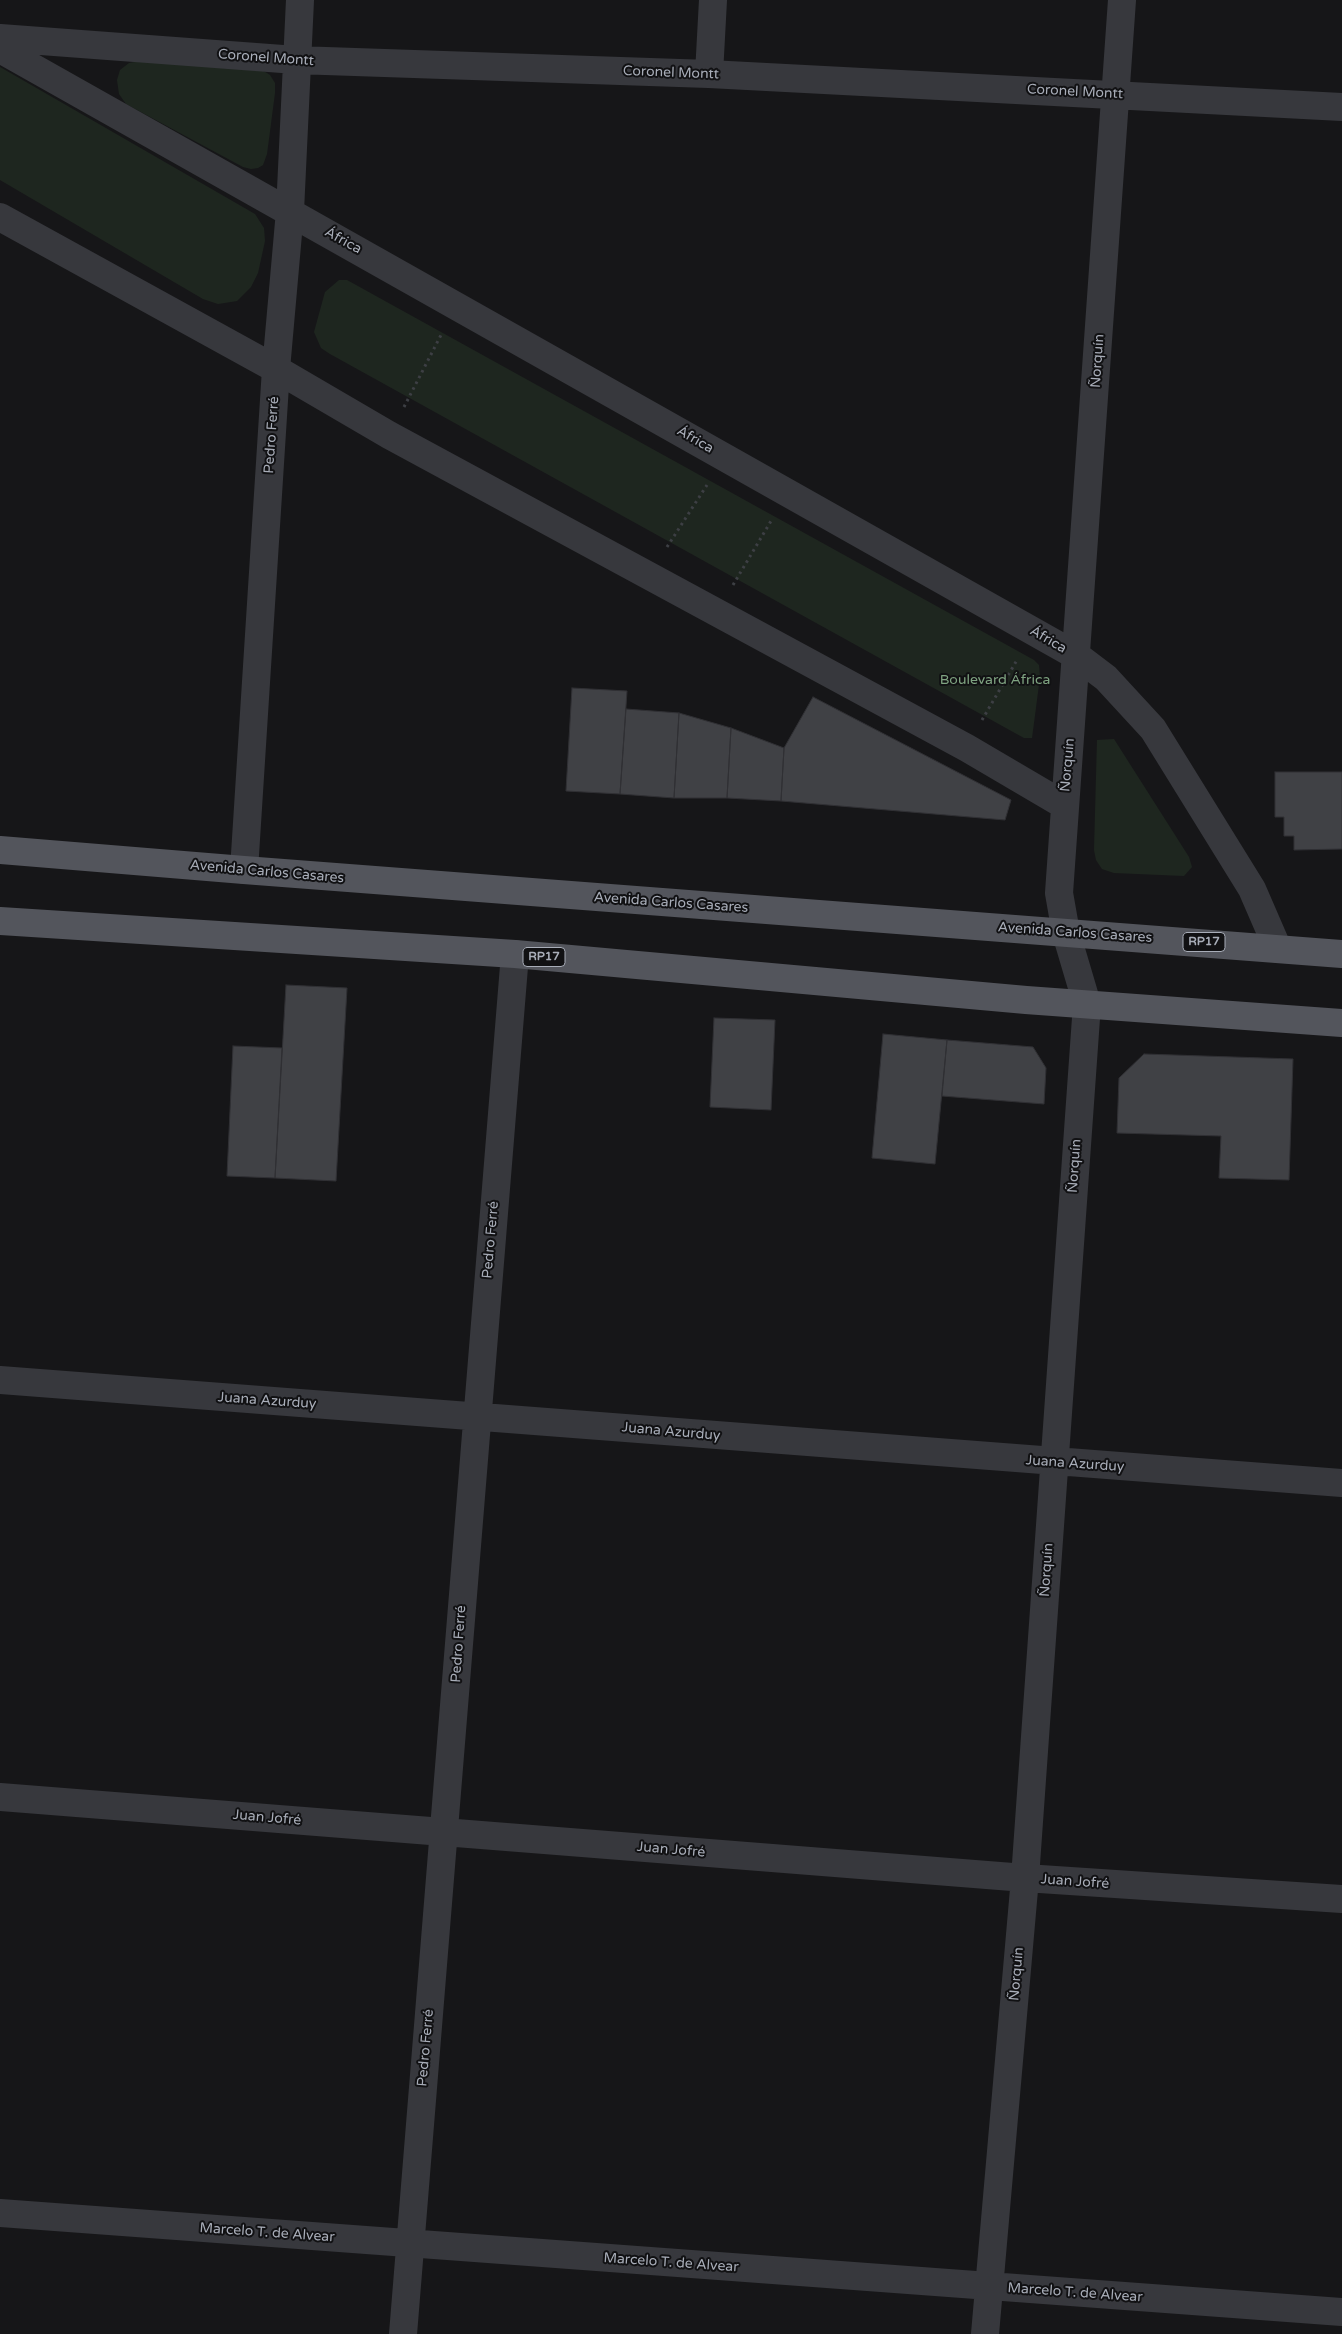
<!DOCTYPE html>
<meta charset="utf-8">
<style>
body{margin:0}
canvas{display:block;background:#161618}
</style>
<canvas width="1342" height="2334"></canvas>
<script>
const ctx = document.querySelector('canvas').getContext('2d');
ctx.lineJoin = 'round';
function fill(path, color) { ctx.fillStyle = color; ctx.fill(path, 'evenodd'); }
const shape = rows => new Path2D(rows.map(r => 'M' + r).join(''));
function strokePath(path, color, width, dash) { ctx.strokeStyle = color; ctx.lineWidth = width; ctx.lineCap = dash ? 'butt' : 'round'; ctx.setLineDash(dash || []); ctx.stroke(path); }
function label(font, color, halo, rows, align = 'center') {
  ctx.font = font + ' "Varela Round",sans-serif'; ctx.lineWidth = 4; ctx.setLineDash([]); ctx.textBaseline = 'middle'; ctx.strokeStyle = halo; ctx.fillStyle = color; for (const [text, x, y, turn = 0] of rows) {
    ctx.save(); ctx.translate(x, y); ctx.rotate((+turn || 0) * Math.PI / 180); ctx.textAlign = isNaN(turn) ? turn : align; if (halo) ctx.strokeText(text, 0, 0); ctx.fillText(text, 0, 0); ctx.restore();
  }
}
fill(shape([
 [140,61,262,70,270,75,275,83,275,93,267,154,263,165,258,168,251,169,243,167,126,104,119,94,117,80,120,70,129,63],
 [0,67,255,214,264,228,265,241,258,273,251,287,237,301,218,304,203,299,0,180],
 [339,280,347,280,1034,660,1039,665,1040,677,1032,738,1024,738,330,354,321,348,314,332,325,292],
 [1114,739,1189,857,1192,867,1184,876,1114,873,1102,869,1096,860,1094,850,1097,740]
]), '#1e261f');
const building = shape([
 [572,688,627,691,620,794,566,791,572,688],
 [813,697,1011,800,1005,820,781,801,784,748,813,697],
 [626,709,679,713,674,798,620,794,626,709],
 [679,713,731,728,727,798,674,798,679,713],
 [731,728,784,748,781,801,727,798,731,728],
 [1275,772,1342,772,1342,849,1294,850,1294,836,1284,836,1284,817,1275,817,1275,772],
 [286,985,347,988,336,1181,275,1178,286,985],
 [714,1018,775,1020,771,1110,710,1107,714,1018],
 [883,1034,947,1040,935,1164,872,1158,883,1034],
 [947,1040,1033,1047,1046,1068,1044,1104,942,1096,947,1040],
 [233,1046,282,1048,275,1178,227,1176,233,1046],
 [1144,1054,1293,1059,1289,1180,1219,1178,1221,1136,1117,1133,1119,1078,1144,1054]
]);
fill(building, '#404145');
strokePath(building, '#303034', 1);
strokePath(shape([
 [404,407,441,335],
 [667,547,707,485],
 [733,585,771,521],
 [982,720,1017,660]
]), '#3d3f44', 3, [2.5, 4]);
strokePath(shape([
 [0,38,296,60,709,74,1342,107],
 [0,49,1077,656,1106,678,1153,729,1252,889,1278,949],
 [709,74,713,0],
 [0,217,276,369,389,435,967,748,1064,805],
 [244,870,276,369,290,211,300,0],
 [0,1380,1342,1483],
 [0,1797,1025,1878,1342,1899],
 [0,2213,1342,2312],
 [403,2334,515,954],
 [985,2334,1025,1878,1087,1004,1066,933,1059,893,1122,0]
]), '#37383d', 28);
strokePath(shape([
 [0,850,244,870,1342,954],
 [0,921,515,954,1026,1000,1342,1023]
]), '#53555c', 28);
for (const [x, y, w] of [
 [1204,942,42],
 [544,957,42]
]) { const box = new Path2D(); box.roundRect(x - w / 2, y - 9.5, w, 19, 4); ctx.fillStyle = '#111113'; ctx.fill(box); strokePath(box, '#a8adb8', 1); }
label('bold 12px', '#a8adb8', null, [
 ["RP17",1204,942],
 ["RP17",544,957]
]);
label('14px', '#a8adb8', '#111113', [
 ["Coronel Montt",266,58,4],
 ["Coronel Montt",671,73,2],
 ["Coronel Montt",1075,92,3],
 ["África",343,241,29],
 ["Ñorquín",1098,361,-86],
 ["Pedro Ferré",272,435,-86],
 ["África",695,440,30],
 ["África",1048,640,30],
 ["Ñorquín",1068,765,-85],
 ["Avenida Carlos Casares",267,872,5],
 ["Avenida Carlos Casares",671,903,4],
 ["Avenida Carlos Casares",1075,933,4],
 ["Ñorquín",1075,1166,-86],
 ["Pedro Ferré",491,1240,-85],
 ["Juana Azurduy",267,1401,4],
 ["Juana Azurduy",671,1432,5],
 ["Juana Azurduy",1075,1464,4],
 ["Ñorquín",1047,1570,-86],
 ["Pedro Ferré",459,1644,-86],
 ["Juan Jofré",267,1818,5],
 ["Juan Jofré",671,1850,5],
 ["Juan Jofré",1075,1882,4],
 ["Ñorquín",1017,1974,-85],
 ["Pedro Ferré",426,2048,-85],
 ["Marcelo T. de Alvear",267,2233,4],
 ["Marcelo T. de Alvear",671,2263,4],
 ["Marcelo T. de Alvear",1075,2293,4]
]);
label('14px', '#7fa381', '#111113', [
 ["Boulevard África",995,680]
]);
</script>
